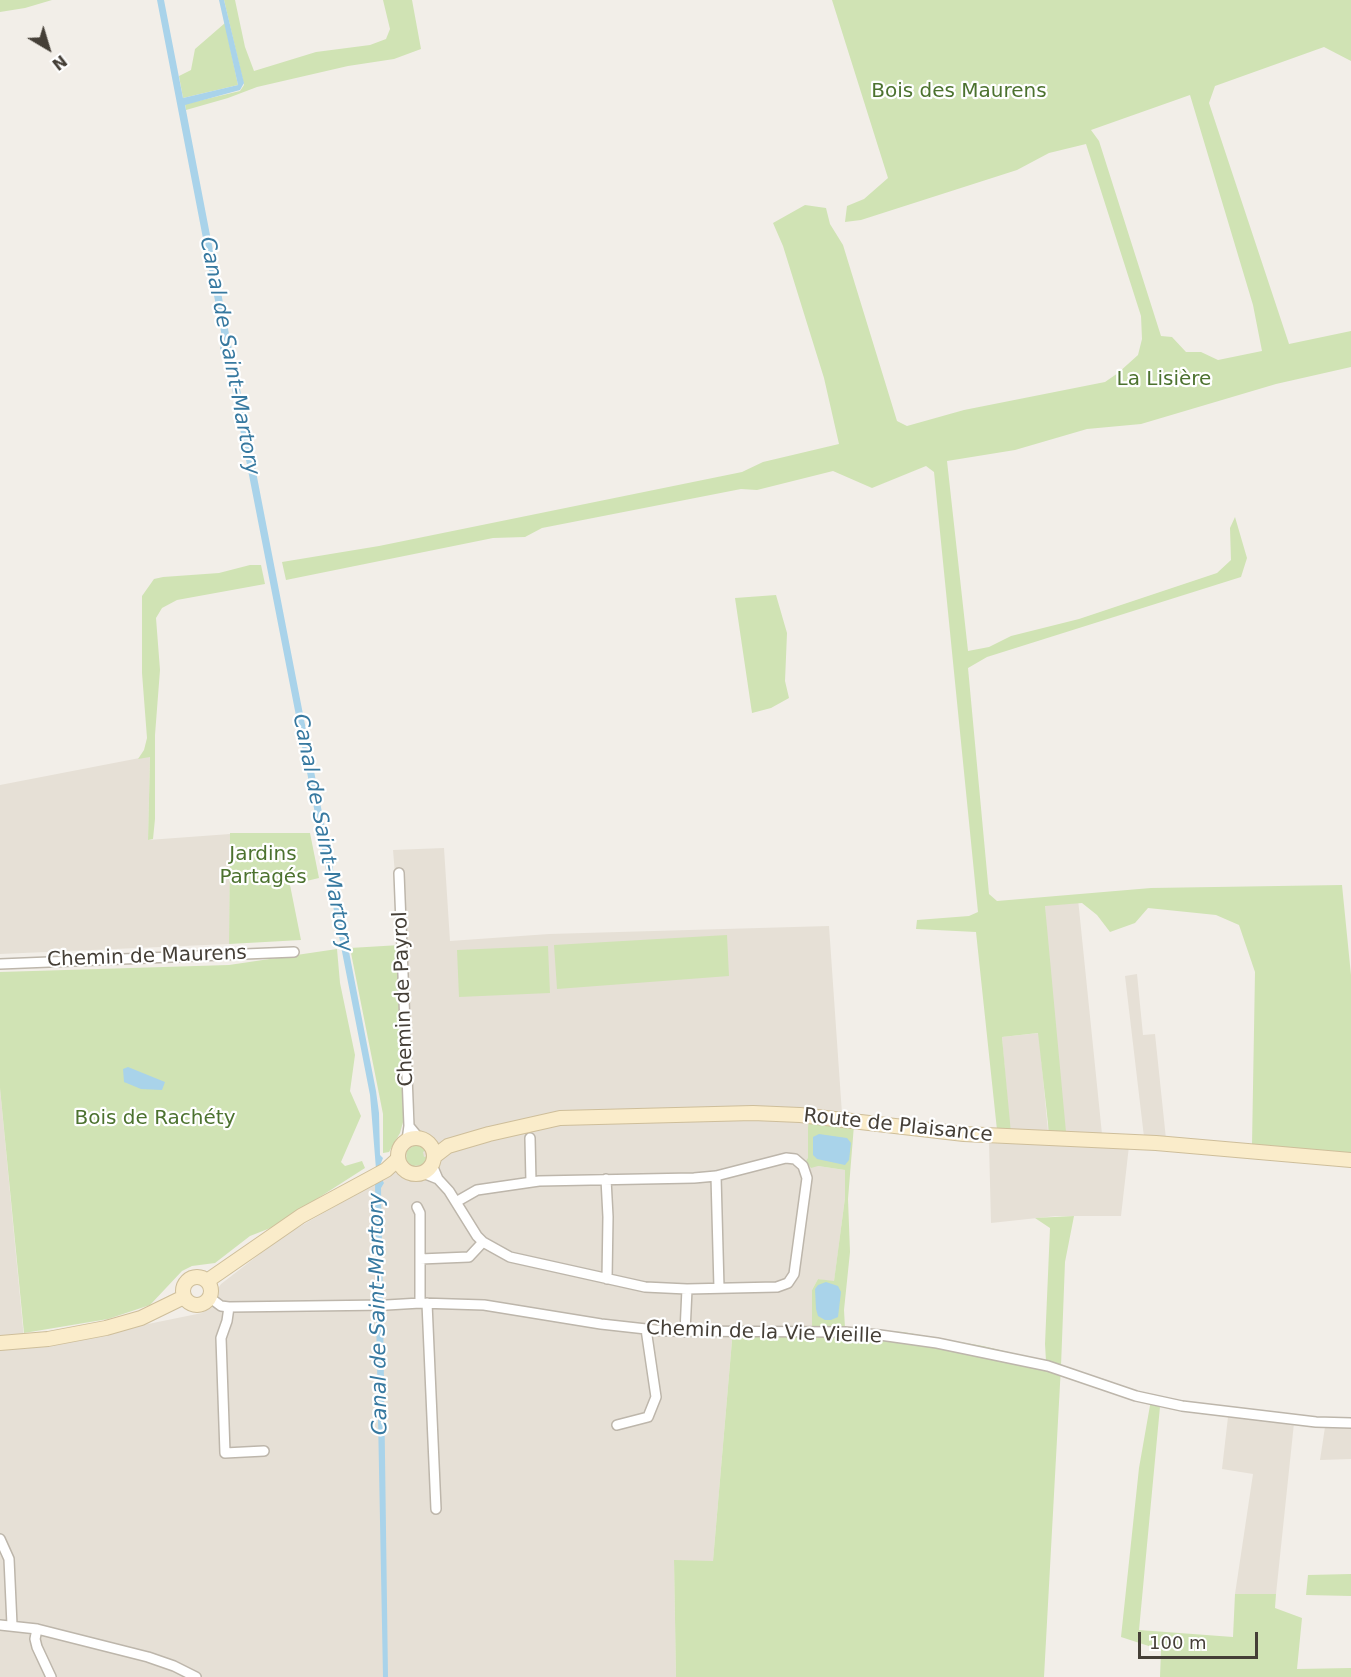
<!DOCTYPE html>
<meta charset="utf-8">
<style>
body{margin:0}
#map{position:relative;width:1351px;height:1677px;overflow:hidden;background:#f2eee8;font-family:"DejaVu Sans",sans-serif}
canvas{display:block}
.north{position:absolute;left:18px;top:18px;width:60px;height:60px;-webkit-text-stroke:4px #fff;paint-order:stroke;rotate:142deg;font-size:16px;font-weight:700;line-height:24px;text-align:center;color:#453f37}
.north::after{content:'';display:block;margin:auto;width:21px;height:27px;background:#453f37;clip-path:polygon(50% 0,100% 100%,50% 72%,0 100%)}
.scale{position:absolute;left:1138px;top:1632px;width:120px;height:27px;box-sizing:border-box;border:3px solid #453f37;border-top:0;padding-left:8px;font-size:18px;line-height:21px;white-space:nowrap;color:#453f37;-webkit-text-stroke:4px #fff;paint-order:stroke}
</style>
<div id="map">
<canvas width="1351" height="1677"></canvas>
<div class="north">N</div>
<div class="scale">100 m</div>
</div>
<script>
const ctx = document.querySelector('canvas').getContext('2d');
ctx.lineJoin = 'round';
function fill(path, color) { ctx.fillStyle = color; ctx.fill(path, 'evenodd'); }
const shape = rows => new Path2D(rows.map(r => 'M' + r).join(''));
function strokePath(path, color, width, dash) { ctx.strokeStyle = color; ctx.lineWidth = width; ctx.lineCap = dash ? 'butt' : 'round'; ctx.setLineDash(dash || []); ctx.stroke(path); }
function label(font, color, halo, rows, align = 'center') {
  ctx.font = font + ' "DejaVu Sans",sans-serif'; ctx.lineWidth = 4.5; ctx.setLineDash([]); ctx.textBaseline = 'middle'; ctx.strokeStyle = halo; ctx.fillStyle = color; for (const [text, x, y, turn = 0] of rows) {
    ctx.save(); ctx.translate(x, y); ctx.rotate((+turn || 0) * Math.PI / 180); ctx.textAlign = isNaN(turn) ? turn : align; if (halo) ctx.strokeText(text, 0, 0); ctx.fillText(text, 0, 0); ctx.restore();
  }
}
fill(shape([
 [150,756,148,840,230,834,229,944,0,954,0,785],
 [444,848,450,941,549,934,829,926,842,1114,808,1128,808,1158,818,1166,845,1170,845,1198,834,1282,818,1279,812,1290,813,1327,733,1329,713,1561,674,1561,676,1677,0,1677,0,1088,25,1349,202,1313,221,1284,283,1236,371,1186,415,1119,393,850],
 [1078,899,1103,1144,1129,1146,1121,1216,1056,1216,991,1223,989,1143,1011,1144,1002,1037,1039,1033,1048,1132,1045,900],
 [1137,974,1143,1035,1155,1034,1166,1139,1144,1137,1125,976],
 [1228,1417,1294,1423,1276,1594,1235,1594,1253,1474,1222,1469],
 [1325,1427,1351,1428,1351,1459,1320,1460]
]), '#e6e0d6');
fill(shape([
 [0,0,52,0,25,8,0,12],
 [224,0,235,0,245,47,254,71,316,52,370,45,386,39,390,29,383,0,412,0,421,49,394,59,348,66,257,87,228,98,186,110,185,104,240,91,244,85],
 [832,0,1351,0,1351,61,1324,47,1215,86,1209,103,1289,344,1351,331,1351,367,1276,384,1141,424,1087,429,1015,450,947,461,968,651,989,647,1011,636,1079,619,1217,573,1231,560,1230,528,1235,517,1247,558,1241,577,987,657,968,668,989,894,997,901,1151,888,1342,885,1351,975,1351,1153,1252,1145,1255,972,1239,925,1216,915,1148,908,1135,923,1110,932,1097,915,1082,903,1045,906,1066,1132,1049,1132,1038,1033,1002,1037,1012,1144,854,1125,848,1199,850,1252,844,1310,845,1328,903,1332,983,1346,1046,1361,1045,1344,1050,1228,1035,1218,1074,1216,1065,1262,1061,1366,1044,1677,676,1677,674,1560,713,1561,733,1329,812,1327,812,1290,818,1279,834,1281,845,1198,845,1170,818,1166,811,1168,806,1161,808,1158,808,1128,810,1108,842,1114,997,1130,976,932,916,929,917,920,969,916,978,912,934,472,926,466,872,488,833,471,757,490,741,489,542,528,525,537,493,538,286,580,282,562,379,546,742,472,763,462,839,444,824,378,783,246,773,223,805,205,826,208,830,224,843,245,897,421,907,426,964,410,1105,382,1118,373,1138,355,1142,339,1141,316,1086,144,1049,153,1017,170,861,220,845,222,847,206,864,199,888,178],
 [1190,95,1253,305,1262,351,1218,360,1201,352,1186,352,1172,337,1161,336,1099,141,1091,130],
 [225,23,238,85,183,98,179,76,191,70,195,49],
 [250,565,261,565,265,584,177,600,162,608,156,618,160,670,155,735,155,819,153,839,148,840,150,757,138,759,144,750,147,738,142,673,142,596,154,579,163,577,219,573],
 [776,595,787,633,785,681,789,698,771,708,752,713,735,598],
 [230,833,310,833,319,878,290,885,301,940,229,944],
 [727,935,729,976,557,989,554,945],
 [400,945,405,1115,400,1133,389,1152,383,1153,383,1114,350,948],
 [548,946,550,993,459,997,457,950],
 [337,949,340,983,355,1055,350,1091,361,1116,341,1162,345,1166,362,1161,365,1168,273,1227,250,1236,215,1263,192,1266,182,1271,150,1305,108,1319,24,1333,0,1088,0,972,229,965],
 [420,1145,426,1150,423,1152,424,1157,427,1156,427,1159,422,1165,413,1166,406,1161,407,1151,413,1146],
 [1152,1394,1161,1396,1139,1630,1233,1637,1235,1594,1276,1594,1275,1608,1302,1618,1297,1669,1351,1668,1351,1677,1160,1677,1161,1650,1121,1637,1139,1468],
 [1351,1574,1351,1596,1306,1595,1308,1575]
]), '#d0e3b4');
fill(shape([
 [157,0,164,0,183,98,238,85,219,0,224,0,244,83,240,90,185,105,234,360,233,366,228,365,224,351,220,349,222,337],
 [235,373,239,384,376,1091,379,1113,380,1155,383,1158,379,1168,376,1169,370,1095,232,388,231,374],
 [128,1067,165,1082,162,1090,141,1089,124,1082,123,1069],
 [819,1134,847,1138,851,1143,849,1160,845,1165,817,1159,813,1155,813,1137],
 [381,1178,384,1183,381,1188,383,1301,377,1301,376,1296,375,1180],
 [826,1282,838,1286,841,1292,838,1317,831,1320,825,1320,818,1316,816,1309,815,1289,818,1285],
 [378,1308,383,1309,388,1677,383,1677,376,1313]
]), '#a9d3ea');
const street = shape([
 [399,873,409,1126,407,1140],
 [0,964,294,952],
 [409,1126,418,1137],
 [530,1138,531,1182],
 [432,1165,438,1179],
 [423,1173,438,1179,449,1191,477,1236,483,1242,510,1257,645,1287,687,1289,777,1287,788,1283,794,1274,807,1178,803,1166,795,1159,786,1158,716,1176,694,1178,539,1181,477,1190,456,1202],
 [716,1176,719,1288],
 [606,1179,608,1217,607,1279],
 [417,1207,420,1213,420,1259],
 [209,1297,221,1306,229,1307,387,1305,420,1303,484,1305,601,1324,664,1331,845,1332,880,1335,937,1343,1048,1366,1136,1396,1182,1406,1316,1422,1351,1423],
 [420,1303,420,1259,469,1257,483,1242],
 [427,1303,436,1509],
 [229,1307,227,1321,221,1338,225,1453,264,1451],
 [685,1332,687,1289],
 [617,1425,648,1417,656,1397,646,1329],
 [0,1539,9,1559,12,1625],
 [0,1625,37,1629,148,1657,174,1666,196,1677],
 [37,1629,35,1639,37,1647,51,1677]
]);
const secondary = shape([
 '398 1156a18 18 0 1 1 36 0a18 18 0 1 1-36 0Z',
 [435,1156,448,1146,489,1134,560,1118,753,1113,800,1115,964,1134,1156,1143,1351,1160],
 '183 1291a14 14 0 1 1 28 0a14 14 0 1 1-28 0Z',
 [207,1281,301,1216,386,1170,398,1159],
 [0,1343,48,1339,106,1328,141,1318,184,1297]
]);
strokePath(street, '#bdb6ab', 12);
strokePath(secondary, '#cebe9a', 16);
strokePath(street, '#fff', 9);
strokePath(secondary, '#faecca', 14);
label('20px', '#4c722f', '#fff', [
 ["Bois des Maurens",959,92],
 ["La Lisière",1164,380],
 ["Jardins",263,855],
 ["Partagés",263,878],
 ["Bois de Rachéty",155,1119]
]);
label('20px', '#453f37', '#fff', [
 ["Chemin de Maurens",147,957,-2],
 ["Chemin de Payrol",404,999,-92],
 ["Route de Plaisance",898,1126,6],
 ["Chemin de la Vie Vieille",764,1333,2]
]);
label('italic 21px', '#3779a0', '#fff', [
 ["Canal de Saint-Martory",229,356,79],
 ["Canal de Saint-Martory",322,833,79],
 ["Canal de Saint-Martory",379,1314,-91]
]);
</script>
